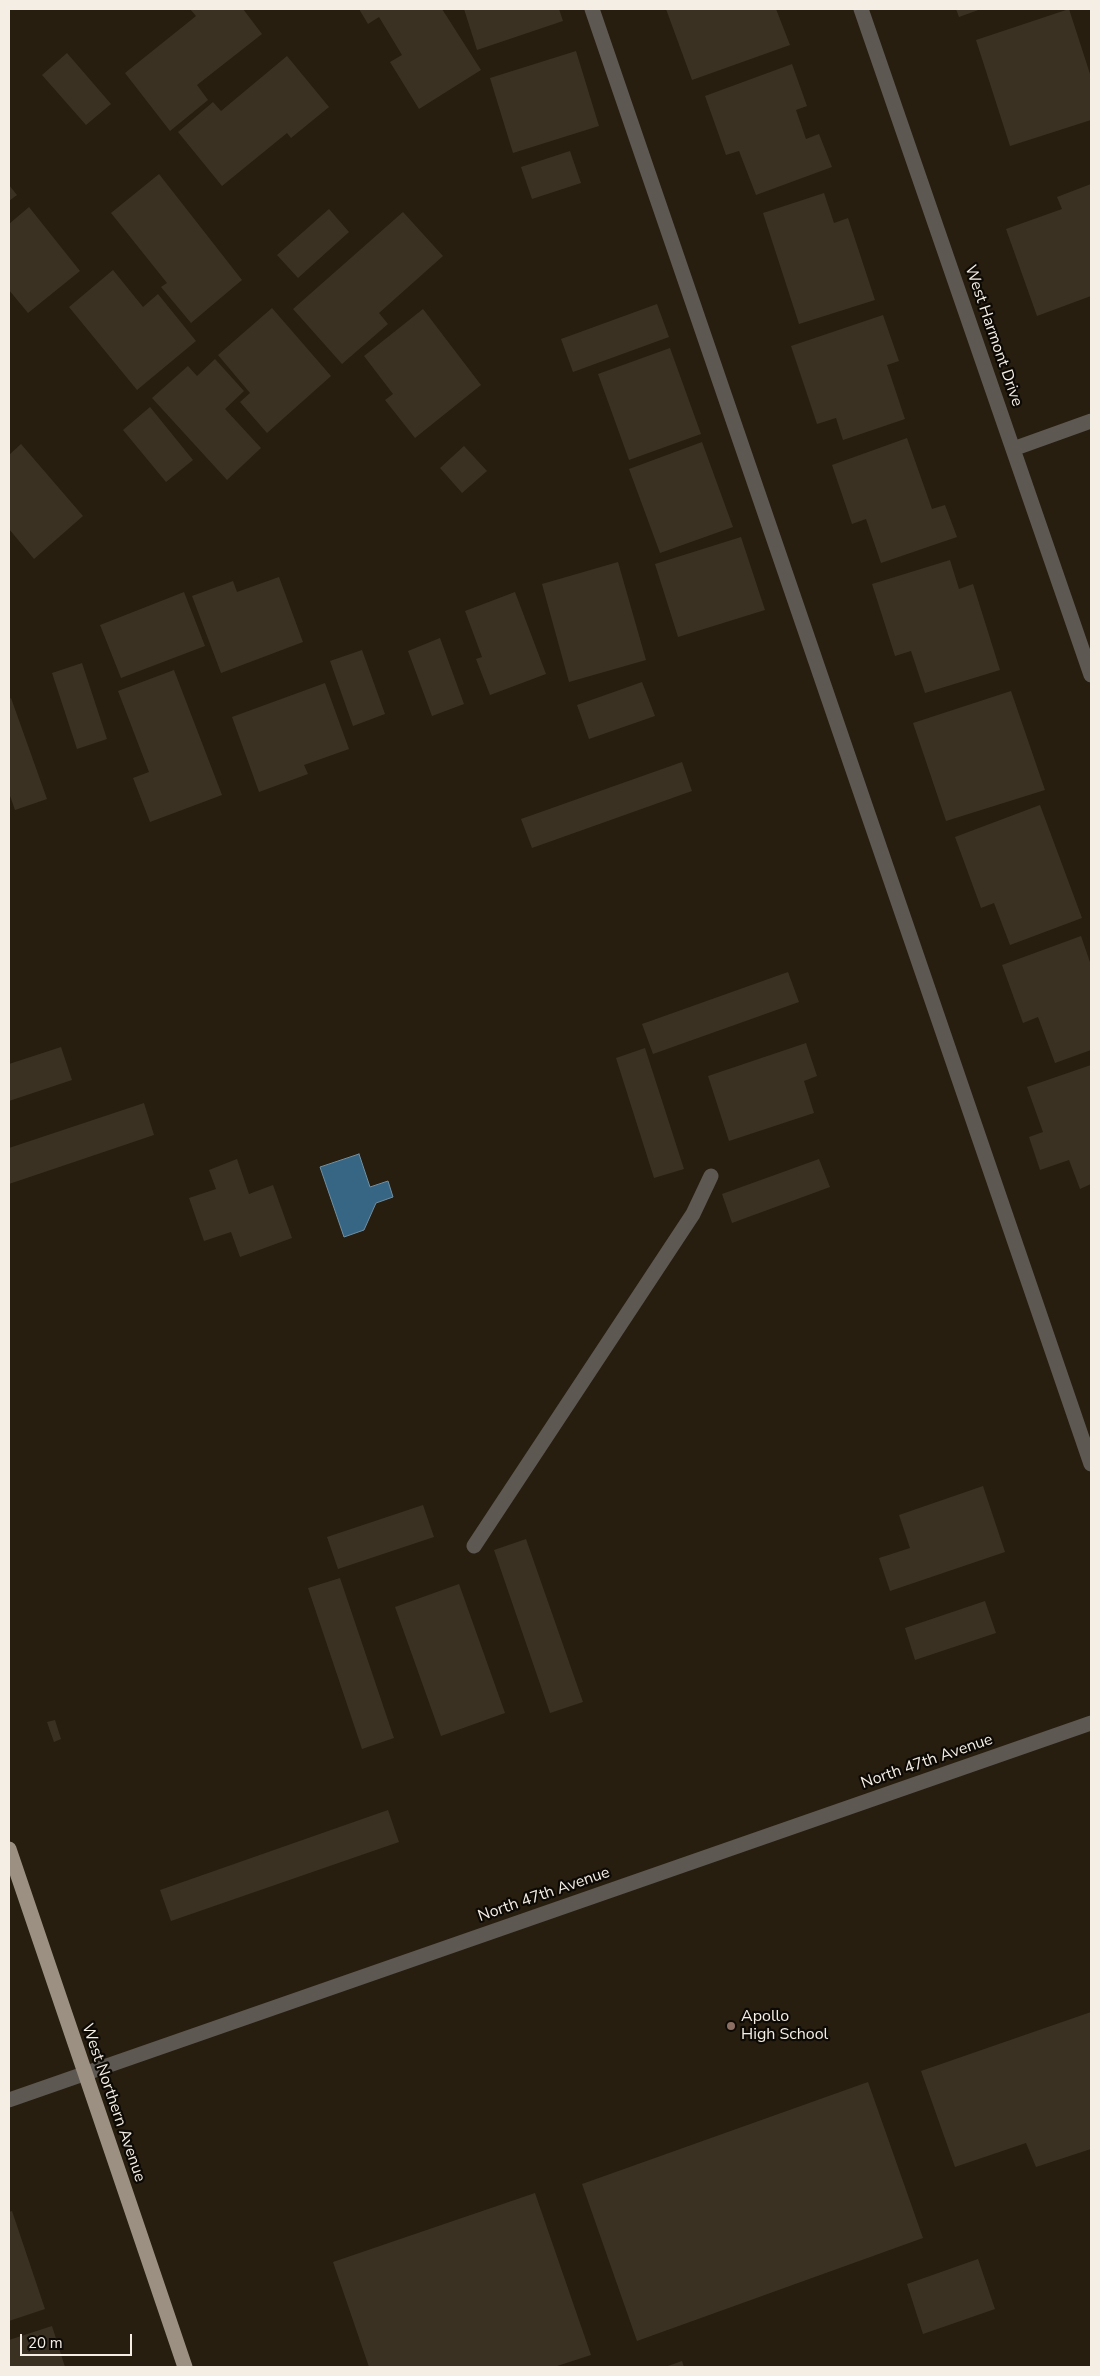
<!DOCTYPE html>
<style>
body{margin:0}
#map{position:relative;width:1100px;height:2376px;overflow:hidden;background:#271e10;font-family:"Nunito Sans",sans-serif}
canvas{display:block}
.frame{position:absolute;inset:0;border:10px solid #f4eee5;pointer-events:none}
.scale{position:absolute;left:20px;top:2334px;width:112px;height:22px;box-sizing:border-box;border:2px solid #f4eee5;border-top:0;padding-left:6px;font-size:15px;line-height:18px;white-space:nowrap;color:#f4eee5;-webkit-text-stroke:4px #0d0904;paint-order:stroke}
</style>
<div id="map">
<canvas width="1100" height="2376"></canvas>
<div class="frame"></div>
<div class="scale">20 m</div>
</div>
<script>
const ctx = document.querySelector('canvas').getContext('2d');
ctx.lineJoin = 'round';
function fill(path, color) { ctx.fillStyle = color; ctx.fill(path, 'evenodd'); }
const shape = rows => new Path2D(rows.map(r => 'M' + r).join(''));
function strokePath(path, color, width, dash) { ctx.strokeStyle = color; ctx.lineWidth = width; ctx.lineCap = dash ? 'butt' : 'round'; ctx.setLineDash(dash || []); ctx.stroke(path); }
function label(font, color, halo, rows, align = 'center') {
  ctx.font = font + ' "Nunito Sans",sans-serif'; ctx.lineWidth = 4.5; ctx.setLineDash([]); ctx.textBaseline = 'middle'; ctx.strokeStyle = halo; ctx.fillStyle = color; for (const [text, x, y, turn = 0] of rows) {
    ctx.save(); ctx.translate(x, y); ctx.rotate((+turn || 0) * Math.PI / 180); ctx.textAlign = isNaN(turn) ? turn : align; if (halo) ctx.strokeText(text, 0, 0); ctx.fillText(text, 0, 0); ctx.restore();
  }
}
const water = shape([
 [359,1154,370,1187,388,1181,393,1197,376,1203,364,1230,344,1237,320,1167,359,1154]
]);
fill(water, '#376684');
strokePath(water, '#708fa1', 1);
fill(shape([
 [190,9,243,9,262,34,197,85,208,100,170,131,125,73,196,16],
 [359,9,442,9,481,70,419,109,390,62,402,55,379,17,368,24],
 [464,9,559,9,563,21,477,50],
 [666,9,776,9,790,45,692,80],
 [956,9,981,9,959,17],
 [1069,9,1091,77,1091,120,1010,146,976,40],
 [576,51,599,126,513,153,490,78],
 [67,53,111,104,86,125,42,75],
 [287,56,329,107,291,138,287,133,222,186,178,132,213,102,221,111],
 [792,64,807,106,796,110,806,139,819,134,832,167,756,195,739,151,726,155,705,96],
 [570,151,581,183,532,199,521,167],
 [159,174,242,280,191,323,161,287,167,283,111,213],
 [1091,184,1091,296,1037,316,1006,229,1062,209,1057,197],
 [9,185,17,195,9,201],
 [824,193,834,223,848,218,875,300,799,324,763,213],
 [29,207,80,271,28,313,9,290,9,224],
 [329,209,349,232,298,278,277,255],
 [403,212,443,256,379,313,388,324,342,364,293,309],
 [113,270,143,307,158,294,196,341,137,390,69,307],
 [657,304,669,337,573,372,561,339],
 [272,308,331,376,267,433,240,402,250,393,218,355],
 [423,309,481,385,415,438,385,400,393,394,364,356],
 [883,315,899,361,887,365,905,419,843,440,836,418,817,424,791,346],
 [670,348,701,434,629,460,598,374],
 [215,359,244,391,225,409,261,448,227,480,152,398,188,366,197,376],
 [150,407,193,460,166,482,123,430],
 [907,438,932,509,945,505,957,537,881,563,866,519,852,524,832,465],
 [702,442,733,527,660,553,629,469],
 [21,444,83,516,34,559,9,529,9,455],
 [464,446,487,471,462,493,440,468],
 [741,537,765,610,678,637,655,564],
 [950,560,959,589,973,584,1000,670,925,693,911,651,895,656,872,584],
 [618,562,646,660,569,682,542,584],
 [279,577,303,642,221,673,192,596,233,581,237,592],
 [184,592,205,646,121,678,100,625],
 [515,592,546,674,490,695,476,659,482,657,465,611],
 [440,638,464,704,432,716,408,651],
 [362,650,385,714,353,726,330,661],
 [82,663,107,739,77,749,52,673],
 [174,670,222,795,150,822,133,778,149,772,118,691],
 [642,682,655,716,589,739,577,705],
 [325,683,349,749,304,765,308,774,259,792,232,717],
 [1011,691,1045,790,946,821,913,723],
 [11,698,47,799,15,810,9,793,9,699],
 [682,762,692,791,532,848,521,819],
 [1040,805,1082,918,1010,945,994,903,981,908,955,837],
 [1081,936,1091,965,1091,1050,1055,1063,1038,1017,1023,1023,1002,965],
 [788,972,799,1002,653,1054,642,1024],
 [806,1043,817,1076,804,1081,814,1113,729,1141,708,1076],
 [61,1047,72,1080,9,1101,9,1064],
 [645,1048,684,1169,654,1178,616,1058],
 [1091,1065,1091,1184,1080,1189,1069,1160,1040,1170,1029,1137,1043,1132,1027,1087],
 [144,1103,154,1135,9,1184,9,1148],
 [237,1159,249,1194,273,1185,292,1238,240,1257,231,1232,204,1241,189,1198,216,1189,209,1170],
 [819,1159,830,1187,732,1223,722,1194],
 [983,1486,1005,1552,890,1591,879,1558,910,1548,899,1515],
 [423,1505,434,1537,338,1569,327,1537],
 [526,1539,583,1702,550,1713,494,1550],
 [340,1578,394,1738,362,1749,308,1588],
 [459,1584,505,1713,441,1736,395,1607],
 [985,1601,996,1633,915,1660,905,1628],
 [55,1720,61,1739,54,1742,47,1722],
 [388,1810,399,1842,171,1921,160,1890],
 [1091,2012,1091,2149,1036,2167,1026,2143,955,2167,921,2071],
 [868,2082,923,2238,637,2341,582,2184],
 [535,2193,591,2355,554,2367,369,2367,333,2262],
 [12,2211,45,2309,9,2321,9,2212],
 [978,2259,995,2309,923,2334,907,2284],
 [52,2326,65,2367,9,2367,9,2340],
 [682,2361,684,2367,665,2367]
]), '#3b3123');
strokePath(shape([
 [592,9,1091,1464],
 [861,9,1091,675],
 [1013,449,1091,421],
 [474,1546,693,1214,711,1176],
 [9,2100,1091,1723]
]), '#5d5851', 15);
strokePath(shape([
 [9,1849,185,2367]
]), '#9b9082', 15);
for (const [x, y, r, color] of [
 [731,2026,5,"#8d6e63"]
]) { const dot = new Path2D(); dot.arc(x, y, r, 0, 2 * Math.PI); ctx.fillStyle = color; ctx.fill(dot); strokePath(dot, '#0d0904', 2); }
label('16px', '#f4eee5', '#0d0904', [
 ["West Harmont Drive",993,336,71],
 ["North 47th Avenue",927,1762,-19],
 ["North 47th Avenue",544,1895,-19],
 ["West Northern Avenue",113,2103,71]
]);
label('16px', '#f4eee5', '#0d0904', [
 ["Apollo",741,2017],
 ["High School",741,2035]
], 'left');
</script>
